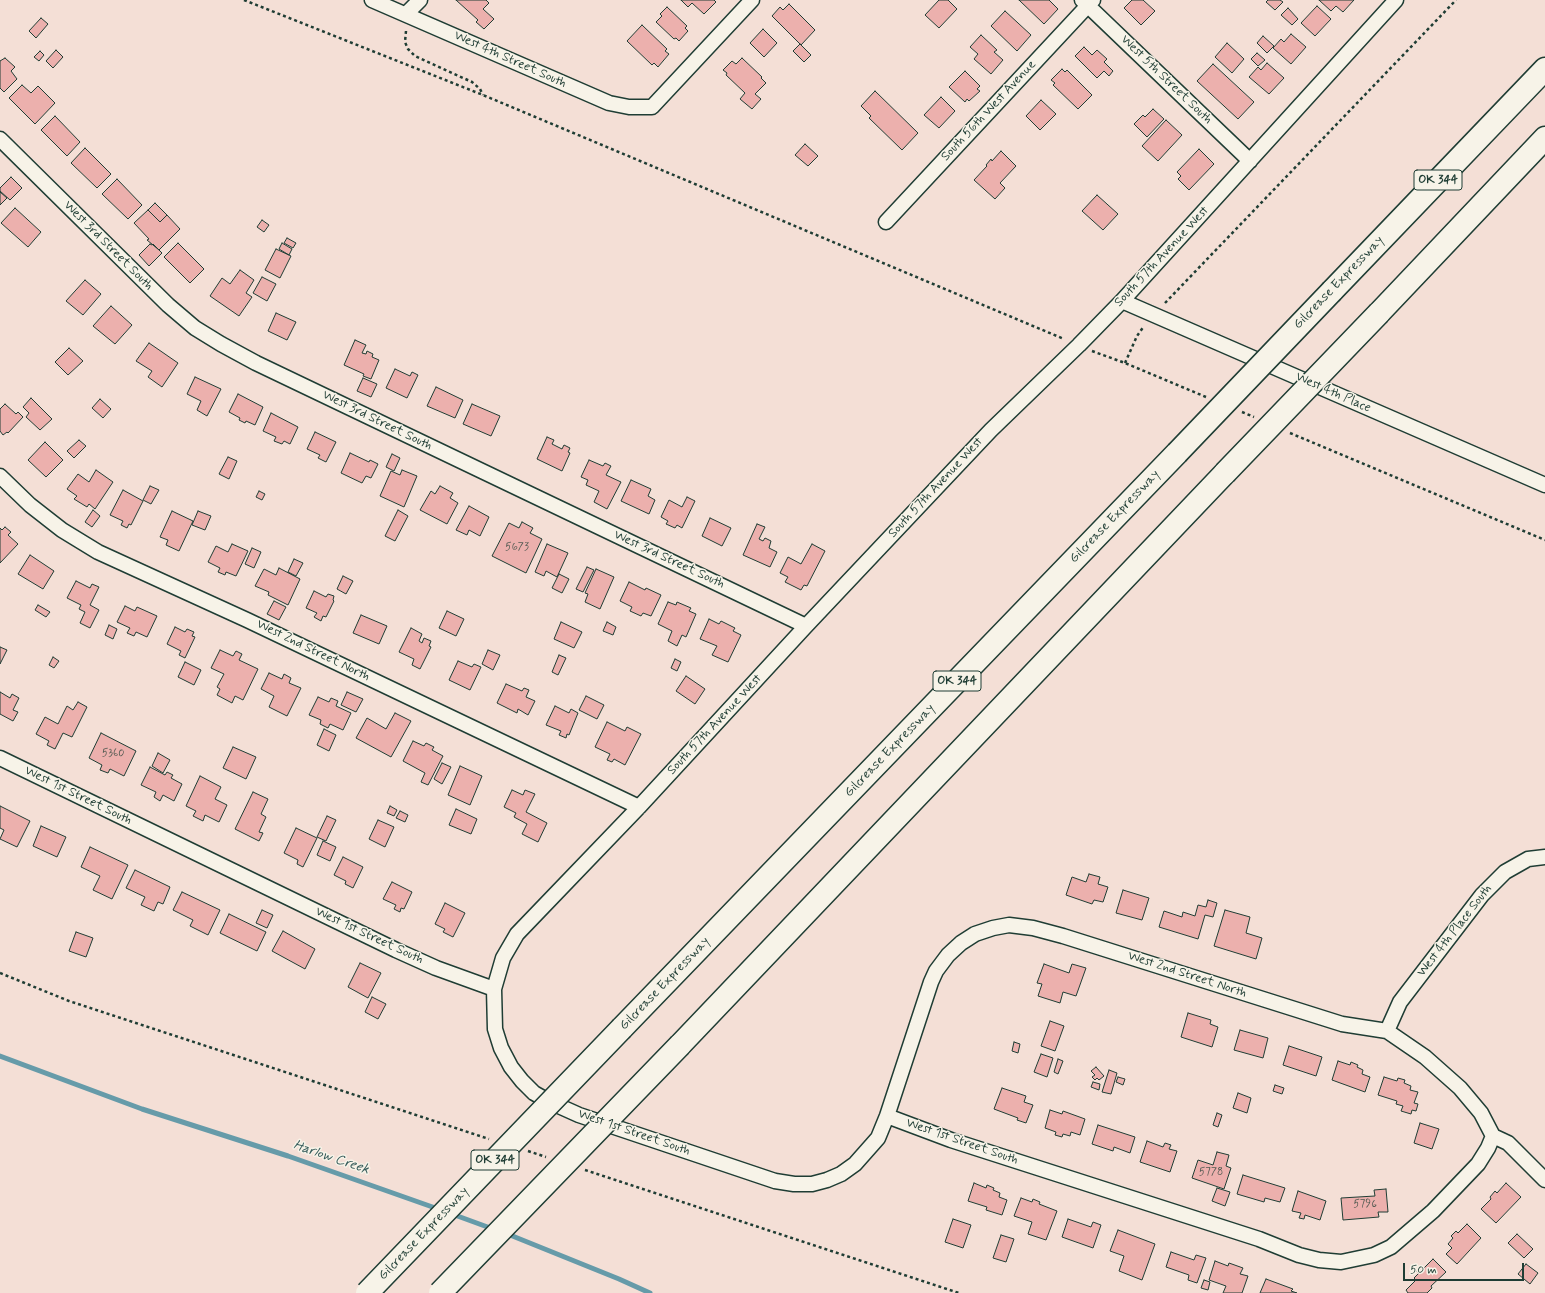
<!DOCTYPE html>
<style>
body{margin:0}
#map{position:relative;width:1545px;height:1293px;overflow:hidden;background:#f4dfd6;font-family:Mynerve,sans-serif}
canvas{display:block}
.scale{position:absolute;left:1403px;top:1263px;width:121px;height:18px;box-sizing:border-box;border:2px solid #1f3d34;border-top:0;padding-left:5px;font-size:12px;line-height:14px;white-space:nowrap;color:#1f3d34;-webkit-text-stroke:3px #f7f3e8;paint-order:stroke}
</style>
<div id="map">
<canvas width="1545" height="1293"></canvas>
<div class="scale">50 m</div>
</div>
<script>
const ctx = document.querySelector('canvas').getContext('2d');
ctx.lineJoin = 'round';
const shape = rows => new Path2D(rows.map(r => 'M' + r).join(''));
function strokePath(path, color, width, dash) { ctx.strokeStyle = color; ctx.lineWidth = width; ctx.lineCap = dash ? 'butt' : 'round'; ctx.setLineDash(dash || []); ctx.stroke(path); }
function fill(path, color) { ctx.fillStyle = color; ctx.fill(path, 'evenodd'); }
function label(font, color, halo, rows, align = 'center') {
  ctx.font = font + ' Mynerve,sans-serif'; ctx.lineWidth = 3; ctx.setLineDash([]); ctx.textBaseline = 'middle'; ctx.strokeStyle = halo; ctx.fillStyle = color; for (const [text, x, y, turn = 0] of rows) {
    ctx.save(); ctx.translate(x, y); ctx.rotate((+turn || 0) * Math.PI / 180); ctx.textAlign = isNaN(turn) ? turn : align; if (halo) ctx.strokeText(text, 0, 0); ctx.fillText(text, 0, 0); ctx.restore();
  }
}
strokePath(shape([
 [0,1056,142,1109,288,1156,441,1210],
 [452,1214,493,1229],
 [505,1233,619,1279,650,1293]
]), '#669ba9', 5);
const building = shape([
 [456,0,486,0,489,3,483,9,494,19,484,29,476,22,478,20,456,0],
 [681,0,714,0,716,2,704,14,692,3,688,7,681,0],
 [939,0,948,0,957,9,939,28,925,15,939,0],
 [1019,0,1049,0,1058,9,1044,24,1019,0],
 [1132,0,1143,0,1155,11,1141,25,1124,8,1132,0],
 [1268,0,1280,0,1283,2,1275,10,1266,2,1268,0],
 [1319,0,1354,0,1343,12,1336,6,1331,11,1319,0],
 [789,4,815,30,801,45,772,16,780,7,783,10,789,4],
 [1317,6,1331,19,1315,36,1301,23,1317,6],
 [667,7,687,26,685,28,688,31,679,41,676,38,674,39,656,22,662,16,660,14,667,7],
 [1288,8,1298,19,1292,25,1281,15,1288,8],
 [1005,11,1031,35,1017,51,991,26,1005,11],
 [41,18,48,24,36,38,29,31,41,18],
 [642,25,667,49,665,51,669,54,658,67,654,63,652,65,627,41,642,25],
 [763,29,777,43,764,57,750,43,763,29],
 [1291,34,1306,47,1291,64,1273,48,1281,39,1284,42,1291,34],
 [981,35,997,50,994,52,1003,60,991,74,974,59,978,54,970,47,981,35],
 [1263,36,1274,46,1267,53,1257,43,1263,36],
 [1227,43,1244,59,1232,73,1215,57,1227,43],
 [800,44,811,55,804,62,793,51,800,44],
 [1084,47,1092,55,1097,50,1107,59,1104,62,1113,71,1109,76,1104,71,1097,78,1075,56,1084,47],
 [56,50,63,57,53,68,46,61,56,50],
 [40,51,44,55,39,61,34,57,40,51],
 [1257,53,1265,60,1258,66,1251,59,1257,53],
 [5,58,15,67,11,71,17,79,4,92,0,88,0,61,5,58],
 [742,58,762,77,761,78,766,83,755,94,761,99,752,109,740,99,745,93,726,75,727,73,723,70,732,61,736,64,742,58],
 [1267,63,1284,78,1269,94,1249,77,1258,67,1261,70,1267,63],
 [1213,64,1254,102,1238,119,1197,81,1213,64],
 [1062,69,1065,72,1067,70,1092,95,1078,109,1053,85,1055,83,1051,80,1062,69],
 [965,71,980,86,977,89,980,91,969,101,967,99,965,102,949,87,965,71],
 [22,85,31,93,38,86,55,103,35,124,9,98,22,85],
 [875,91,918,133,902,150,869,118,871,116,861,106,875,91],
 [941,97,955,111,939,128,924,115,941,97],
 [1041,100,1056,114,1040,130,1026,116,1041,100],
 [1153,109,1164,119,1147,137,1134,124,1143,115,1145,117,1153,109],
 [55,116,80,142,67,156,41,130,55,116],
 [1166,120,1182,135,1158,161,1142,146,1166,120],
 [805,144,818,156,808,166,795,155,805,144],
 [85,148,111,174,97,188,71,163,85,148],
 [1199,149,1214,164,1189,190,1178,179,1181,176,1177,172,1199,149],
 [1001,151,1016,166,1000,183,1005,188,995,199,974,180,987,166,986,165,991,159,992,161,1001,151],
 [11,177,22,188,10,200,0,191,0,188,11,177],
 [117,179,142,205,128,219,102,194,117,179],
 [0,192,7,198,0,205,0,192],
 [1097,195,1118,214,1103,230,1082,211,1097,195],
 [155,203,167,215,160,222,148,210,155,203],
 [15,208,41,232,28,247,1,223,15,208],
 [148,210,160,222,167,215,180,229,159,250,147,240,149,239,134,223,148,210],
 [262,220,269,225,264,232,257,227,262,220],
 [287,238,296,243,293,248,284,243,287,238],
 [178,243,204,269,190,283,164,257,178,243],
 [282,243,292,249,289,255,279,249,282,243],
 [150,244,152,245,153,244,162,253,149,266,139,255,150,244],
 [276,249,291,256,280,278,265,270,276,249],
 [240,270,254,280,246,293,252,297,239,316,210,296,222,278,230,284,240,270],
 [262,277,276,284,267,301,253,293,262,277],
 [85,280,101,294,83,315,66,301,85,280],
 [111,306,132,325,115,344,93,326,111,306],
 [276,313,296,322,287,340,268,331,276,313],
 [355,340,366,345,362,353,366,354,367,351,373,354,372,357,379,360,371,379,363,376,364,374,344,365,355,340],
 [149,343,178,363,162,387,148,377,152,371,136,361,149,343],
 [69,348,83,361,68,375,55,362,69,348],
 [395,369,410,376,412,372,418,375,407,398,386,388,395,369],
 [195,377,221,389,207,416,197,410,201,401,187,394,195,377],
 [363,378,377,384,371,397,357,391,363,378],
 [436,387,463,400,455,418,427,406,436,387],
 [238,394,263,407,255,425,246,421,245,423,239,420,240,418,229,412,238,394],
 [31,398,52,419,40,430,26,417,29,413,23,407,31,398],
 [100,399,111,409,103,418,92,408,100,399],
 [5,404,16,414,18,412,23,417,8,433,7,432,3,435,0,431,0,409,5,404],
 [472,404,500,416,491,436,463,424,472,404],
 [271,413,298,427,290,444,284,441,282,444,274,441,276,437,263,431,271,413],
 [315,432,336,442,326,462,318,458,320,455,307,449,315,432],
 [547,437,554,440,552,444,562,449,564,445,570,448,568,452,570,453,562,471,537,459,547,437],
 [79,440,86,446,74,458,67,451,79,440],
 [45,442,63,460,46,477,28,460,45,442],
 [350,453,369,462,370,460,378,464,371,478,366,476,362,483,341,473,350,453],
 [392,454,400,458,394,471,386,467,392,454],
 [228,457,237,461,229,479,219,474,228,457],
 [589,460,603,466,605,463,611,466,606,475,621,482,607,509,594,502,599,491,586,485,588,480,581,477,589,460],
 [96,470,113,482,95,509,89,504,87,507,74,499,77,496,67,489,78,474,89,482,96,470],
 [402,470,417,476,404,507,380,496,391,471,400,475,402,470],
 [631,480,651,489,648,496,655,500,649,514,621,501,631,480],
 [150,486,159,490,151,504,143,500,150,486],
 [440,486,453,493,450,498,458,503,447,524,420,510,431,491,435,494,440,486],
 [123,490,143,501,131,525,129,524,127,528,121,525,123,521,110,515,123,490],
 [259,491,265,494,262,500,256,497,259,491],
 [687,497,695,501,682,528,677,525,675,528,666,524,668,521,661,517,669,500,682,507,687,497],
 [469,506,489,517,480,536,469,530,467,535,456,530,469,506],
 [93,510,100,516,92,527,85,522,93,510],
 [398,510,408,516,395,541,385,536,398,510],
 [172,511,193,521,179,551,166,545,168,540,160,537,172,511],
 [198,511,211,516,205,530,192,525,198,511],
 [710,518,731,528,722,546,702,536,710,518],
 [522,522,533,528,530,533,542,539,526,573,492,556,509,523,519,528,522,522],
 [757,524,765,527,759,539,763,541,765,538,771,541,769,548,777,552,770,567,743,555,757,524],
 [5,527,11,532,8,535,18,544,0,563,0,528,2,530,5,527],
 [232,544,248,551,236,576,226,572,225,575,218,572,220,568,208,562,216,546,228,552,232,544],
 [547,544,568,553,557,577,546,571,544,576,535,572,547,544],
 [812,544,825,551,807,586,804,585,801,590,785,582,788,577,780,573,788,557,801,564,812,544],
 [252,548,261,552,254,568,245,564,252,548],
 [30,555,54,571,43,589,18,574,30,555],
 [294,559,303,563,296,576,288,572,294,559],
 [587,567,594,570,583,592,576,589,587,567],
 [279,568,300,579,288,605,268,595,269,592,255,586,264,569,276,575,279,568],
 [596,569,614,577,600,609,585,602,588,594,585,593,596,569],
 [559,574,569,579,562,593,552,588,559,574],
 [343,576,353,581,346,594,337,589,343,576],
 [76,581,90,588,92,584,99,587,90,605,99,610,90,628,80,623,85,612,79,609,81,605,67,598,76,581],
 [629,582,645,590,646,588,661,595,651,616,643,613,641,616,630,611,632,607,620,601,629,582],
 [314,591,326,597,328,594,334,596,333,600,334,601,326,617,323,616,321,621,314,617,317,613,306,608,314,591],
 [274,601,286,607,279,620,267,614,274,601],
 [668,602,676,605,677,602,691,608,689,611,696,614,686,637,682,635,677,646,668,641,672,631,658,624,668,602],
 [38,605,50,612,46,617,35,610,38,605],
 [125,606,135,611,137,607,157,616,147,637,136,632,134,636,127,633,130,628,117,622,125,606],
 [447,611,464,619,456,636,439,628,447,611],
 [361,615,387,626,379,644,353,633,361,615],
 [709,619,719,624,721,621,735,628,733,631,741,635,728,662,712,655,717,646,700,639,709,619],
 [561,622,582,632,574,648,554,639,561,622],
 [607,622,616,627,613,635,603,631,607,622],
 [109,625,117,629,113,639,105,635,109,625],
 [175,627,185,632,187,629,194,632,192,636,195,637,185,658,179,655,181,651,167,644,175,627],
 [411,628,422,634,419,641,422,643,424,638,431,641,429,646,431,647,420,669,412,665,414,659,399,652,411,628],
 [0,647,7,650,0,664,0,647],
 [220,650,233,656,236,651,242,654,239,660,258,669,243,700,235,696,232,703,217,695,220,689,217,687,224,674,211,668,220,650],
 [488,650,500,655,493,670,482,664,488,650],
 [559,655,566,658,558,675,552,672,559,655],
 [53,657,59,661,54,668,49,665,53,657],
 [675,659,681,662,677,671,671,668,675,659],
 [458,661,472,667,474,664,481,667,470,690,449,680,458,661],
 [185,662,201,670,194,685,178,677,185,662],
 [269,673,282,679,284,674,291,678,289,683,301,688,287,716,269,707,274,696,261,689,269,673],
 [686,676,705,689,695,704,676,691,686,676],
 [506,684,522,691,524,688,529,690,526,697,535,701,528,715,518,709,517,713,497,703,506,684],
 [0,692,10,698,12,694,19,698,13,710,18,712,13,721,0,714,0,692],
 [347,692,363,699,356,712,341,705,347,692],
 [586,696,604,705,597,719,579,710,586,696],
 [318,697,329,702,331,698,338,701,336,706,351,713,343,730,330,724,328,728,320,724,321,720,309,715,318,697],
 [78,702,87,707,72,737,63,733,55,749,47,745,49,741,36,734,45,717,58,724,67,706,73,710,78,702],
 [555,706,569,713,571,709,578,713,569,735,567,734,566,738,559,735,561,731,546,725,555,706],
 [395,713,411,721,391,757,356,738,367,718,386,729,395,713],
 [607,722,625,731,627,727,641,734,625,765,614,759,612,762,607,760,610,754,595,747,607,722],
 [324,729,336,735,329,751,317,745,324,729],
 [101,733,136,751,124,776,110,769,108,773,100,770,102,765,89,758,101,733],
 [413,741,424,746,426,743,434,747,432,750,443,756,428,785,421,782,425,773,403,761,413,741],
 [233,747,256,757,246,779,223,768,233,747],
 [158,753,170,760,163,773,152,766,158,753],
 [442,763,451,767,442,784,434,779,442,763],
 [460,766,482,776,470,805,448,795,460,766],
 [150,767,165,775,167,772,173,775,171,778,182,784,174,801,163,795,160,801,154,797,156,792,141,785,150,767],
 [200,776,221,787,215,799,227,805,219,822,205,815,203,821,193,816,196,811,186,806,200,776],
 [512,790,523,795,525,790,535,794,526,812,547,823,538,842,522,834,527,824,514,817,516,813,504,807,512,790],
 [253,792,268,799,261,814,266,817,259,832,263,833,259,841,235,829,253,792],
 [0,806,30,821,17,847,0,839,4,830,0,828,0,806],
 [390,806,397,810,394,816,387,813,390,806],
 [456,809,477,819,471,834,449,825,456,809],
 [400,811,408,815,405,822,396,818,400,811],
 [327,816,336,820,326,841,317,837,327,816],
 [378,820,394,827,385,847,369,839,378,820],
 [41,826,66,837,57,857,33,846,41,826],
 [296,828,317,838,303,867,297,864,298,860,284,853,296,828],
 [323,841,336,847,330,861,317,855,323,841],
 [90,847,128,865,112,899,93,890,100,876,81,867,90,847],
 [343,857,363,867,353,888,345,884,346,881,334,875,343,857],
 [135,870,170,887,163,904,158,902,154,911,141,905,145,897,126,888,135,870],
 [1089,874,1100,877,1098,884,1108,887,1103,902,1094,900,1092,904,1066,895,1072,877,1086,882,1089,874],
 [392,882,412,892,404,909,401,908,400,912,394,909,396,905,383,899,392,882],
 [1123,890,1149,898,1142,920,1116,913,1123,890],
 [182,892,220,910,208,935,190,926,193,920,173,910,182,892],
 [1208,900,1217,903,1213,917,1205,915,1198,939,1159,927,1164,911,1182,917,1183,912,1195,916,1198,905,1206,907,1208,900],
 [445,903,465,913,453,937,443,932,445,929,435,924,445,903],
 [262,910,273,915,267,928,256,923,262,910],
 [1225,910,1250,917,1246,933,1262,938,1256,959,1214,946,1225,910],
 [229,914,266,932,257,951,220,933,229,914],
 [283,931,315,949,305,969,272,951,283,931],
 [76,932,93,938,86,957,69,951,76,932],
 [360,963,381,973,368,998,348,987,360,963],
 [1044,964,1069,973,1072,964,1086,968,1076,996,1063,992,1060,1003,1038,996,1042,984,1037,983,1044,964],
 [372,997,386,1004,378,1019,365,1012,372,997],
 [1188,1013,1211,1020,1210,1024,1218,1027,1212,1047,1181,1037,1188,1013],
 [1050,1021,1064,1026,1055,1051,1041,1046,1050,1021],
 [1240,1030,1268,1038,1263,1058,1234,1050,1240,1030],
 [1014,1042,1020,1044,1018,1053,1012,1051,1014,1042],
 [1289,1046,1322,1057,1316,1076,1283,1065,1289,1046],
 [1041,1054,1053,1058,1047,1077,1034,1072,1041,1054],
 [1058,1059,1063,1061,1058,1074,1054,1072,1058,1059],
 [1338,1061,1350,1065,1351,1062,1358,1065,1357,1067,1363,1070,1362,1074,1370,1077,1365,1092,1332,1080,1338,1061],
 [1096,1067,1104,1076,1099,1080,1097,1078,1095,1080,1092,1077,1095,1075,1091,1071,1096,1067],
 [1109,1070,1117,1073,1111,1094,1102,1092,1109,1070],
 [1118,1077,1125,1079,1123,1085,1116,1082,1118,1077],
 [1384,1077,1397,1081,1398,1078,1405,1080,1404,1083,1411,1086,1410,1090,1418,1092,1414,1103,1418,1104,1416,1111,1412,1110,1411,1114,1401,1111,1403,1106,1396,1104,1397,1101,1378,1095,1384,1077],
 [1093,1082,1100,1084,1099,1090,1091,1087,1093,1082],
 [1275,1085,1284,1088,1282,1094,1273,1091,1275,1085],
 [1002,1088,1026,1096,1024,1102,1033,1105,1026,1123,1017,1120,1018,1118,994,1109,1002,1088],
 [1238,1093,1251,1098,1247,1113,1233,1108,1238,1093],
 [1050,1110,1062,1114,1063,1111,1085,1119,1080,1135,1071,1132,1070,1136,1063,1134,1062,1137,1055,1135,1056,1132,1045,1128,1050,1110],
 [1217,1113,1222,1115,1218,1127,1213,1125,1217,1113],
 [1420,1123,1439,1129,1432,1149,1414,1143,1420,1123],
 [1098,1125,1135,1137,1130,1153,1114,1147,1113,1151,1092,1144,1098,1125],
 [1147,1141,1163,1147,1165,1143,1171,1145,1169,1149,1177,1151,1170,1172,1140,1162,1147,1141],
 [1217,1152,1229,1155,1226,1166,1231,1168,1224,1189,1192,1178,1198,1160,1213,1165,1217,1152],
 [1243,1175,1285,1188,1280,1202,1265,1198,1264,1202,1237,1194,1243,1175],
 [974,1183,986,1188,987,1185,994,1188,993,1190,1000,1193,999,1197,1007,1200,1002,1215,986,1210,987,1207,968,1201,974,1183],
 [1506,1183,1521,1197,1496,1223,1481,1209,1491,1199,1490,1197,1495,1191,1497,1193,1506,1183],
 [1217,1188,1230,1192,1225,1206,1212,1201,1217,1188],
 [1386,1189,1388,1212,1378,1212,1379,1217,1343,1220,1341,1198,1375,1196,1374,1190,1386,1189],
 [1298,1191,1326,1201,1320,1220,1305,1215,1304,1219,1299,1218,1301,1213,1292,1211,1298,1191],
 [1021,1198,1032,1202,1033,1199,1040,1202,1039,1204,1057,1211,1046,1240,1028,1234,1032,1222,1014,1216,1021,1198],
 [953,1219,971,1225,963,1248,945,1242,953,1219],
 [1068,1219,1091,1227,1093,1222,1101,1225,1093,1248,1062,1237,1068,1219],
 [1467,1224,1481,1238,1457,1264,1446,1254,1452,1248,1448,1244,1453,1238,1451,1236,1456,1231,1458,1233,1467,1224],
 [1118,1230,1155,1244,1142,1280,1119,1271,1124,1256,1110,1251,1118,1230],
 [1517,1234,1533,1249,1524,1258,1508,1243,1517,1234],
 [1001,1235,1014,1239,1006,1262,993,1258,1001,1235],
 [1171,1252,1194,1260,1196,1255,1206,1258,1197,1283,1188,1280,1189,1275,1166,1267,1171,1252],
 [1433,1259,1446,1272,1431,1286,1432,1288,1427,1293,1408,1293,1406,1290,1416,1280,1414,1278,1419,1273,1416,1271,1422,1266,1424,1268,1433,1259],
 [1215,1261,1228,1266,1229,1263,1243,1268,1240,1274,1248,1276,1242,1293,1223,1293,1226,1286,1209,1280,1215,1261],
 [1526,1264,1538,1273,1530,1284,1518,1274,1526,1264],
 [1266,1279,1293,1289,1291,1291,1297,1293,1260,1293,1266,1279],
 [1204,1280,1210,1282,1208,1290,1201,1288,1204,1280]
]);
fill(building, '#ecb0ad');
strokePath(building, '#1f3d34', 1);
const minor = shape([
 [372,0,609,103,629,107,652,107,752,0],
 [1082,0,1250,161],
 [1396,0,1122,301,1079,345,991,430,806,626,639,807,517,934,503,958,494,989,495,1029,501,1048,511,1067,522,1081,534,1093,550,1102,579,1115,775,1181,794,1184,812,1184,827,1180,841,1174,855,1164,878,1138,887,1116,931,982,936,971,948,955,961,943,975,934,993,928,1009,925,1033,928,1063,936,1342,1024,1387,1031,1425,1057,1460,1088,1481,1113,1493,1136,1508,1143,1545,1180],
 [406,14,420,0],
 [0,139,168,305,195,328,221,344,256,363,806,626],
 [886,222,1093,0],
 [1122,301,1545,485],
 [0,476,30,505,62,530,98,552,247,620,639,807],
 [0,758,396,950,436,968,494,989],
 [1387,1031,1400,1002,1482,895,1505,872,1528,859,1545,857],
 [887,1116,951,1140,1259,1239,1299,1255,1319,1260,1341,1262,1374,1255,1391,1247,1433,1211,1478,1164,1488,1148,1493,1136]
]);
const motorway = shape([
 [1332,291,1545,69],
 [1379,313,1545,138],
 [622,1028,1177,453],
 [680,1045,1225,473]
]);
strokePath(minor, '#1f3d34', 17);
strokePath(motorway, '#1f3d34', 25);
strokePath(shape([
 [244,0,483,95,1064,339],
 [406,31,405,42,408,49,415,56,472,82,480,89,483,95],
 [1165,303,1456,0],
 [1092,351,1125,363,1206,397],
 [1125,363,1137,336,1144,326],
 [1242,412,1254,417],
 [1290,433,1545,540],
 [0,973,69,1001,489,1139],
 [528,1151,546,1157],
 [585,1170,959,1293]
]), '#1f3d34', 2.5, [3, 3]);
strokePath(minor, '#f7f3e8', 14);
strokePath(motorway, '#f7f3e8', 22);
const motorwayBridge = shape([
 [1177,453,1332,291],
 [1225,473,1379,313],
 [367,1293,622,1028],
 [440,1293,680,1045]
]);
strokePath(motorwayBridge, '#1f3d34', 25, []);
strokePath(motorwayBridge, '#f7f3e8', 22);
label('11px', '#525a52', null, [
 ["5673",517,548],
 ["5360",113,754],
 ["5778",1211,1173],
 ["5796",1365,1205]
]);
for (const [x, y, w] of [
 [1438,180,48],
 [957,681,48],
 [495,1160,48]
]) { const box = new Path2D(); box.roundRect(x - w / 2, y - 10, w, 20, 3); ctx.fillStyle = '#f7f3e8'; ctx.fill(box); strokePath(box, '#1f3d34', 1); }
label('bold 12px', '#1f3d34', null, [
 ["OK 344",1438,180],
 ["OK 344",957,681],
 ["OK 344",495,1160]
]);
label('13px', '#1f3d34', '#f7f3e8', [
 ["West 4th Street South",510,60,24],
 ["West 5th Street South",1166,80,44],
 ["South 56th West Avenue",989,111,-47],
 ["West 3rd Street South",108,246,45],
 ["South 57th Avenue West",1162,257,-47],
 ["Gilcrease Expressway",1339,283,-46],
 ["West 4th Place",1333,393,24],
 ["West 3rd Street South",377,421,26],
 ["South 57th Avenue West",936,488,-47],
 ["Gilcrease Expressway",1115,517,-46],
 ["West 3rd Street South",669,560,25],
 ["West 2nd Street North",313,651,26],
 ["South 57th Avenue West",715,725,-47],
 ["Gilcrease Expressway",890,751,-46],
 ["West 1st Street South",78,796,26],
 ["West 4th Place South",1455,931,-52],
 ["West 1st Street South",369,936,25],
 ["West 2nd Street North",1187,975,18],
 ["Gilcrease Expressway",665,984,-46],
 ["West 1st Street South",634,1133,19],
 ["West 1st Street South",962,1142,19],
 ["Gilcrease Expressway",424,1234,-46]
]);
label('italic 14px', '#375c5b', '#f7f3e8', [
 ["Harlow Creek",331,1158,19]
]);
</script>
